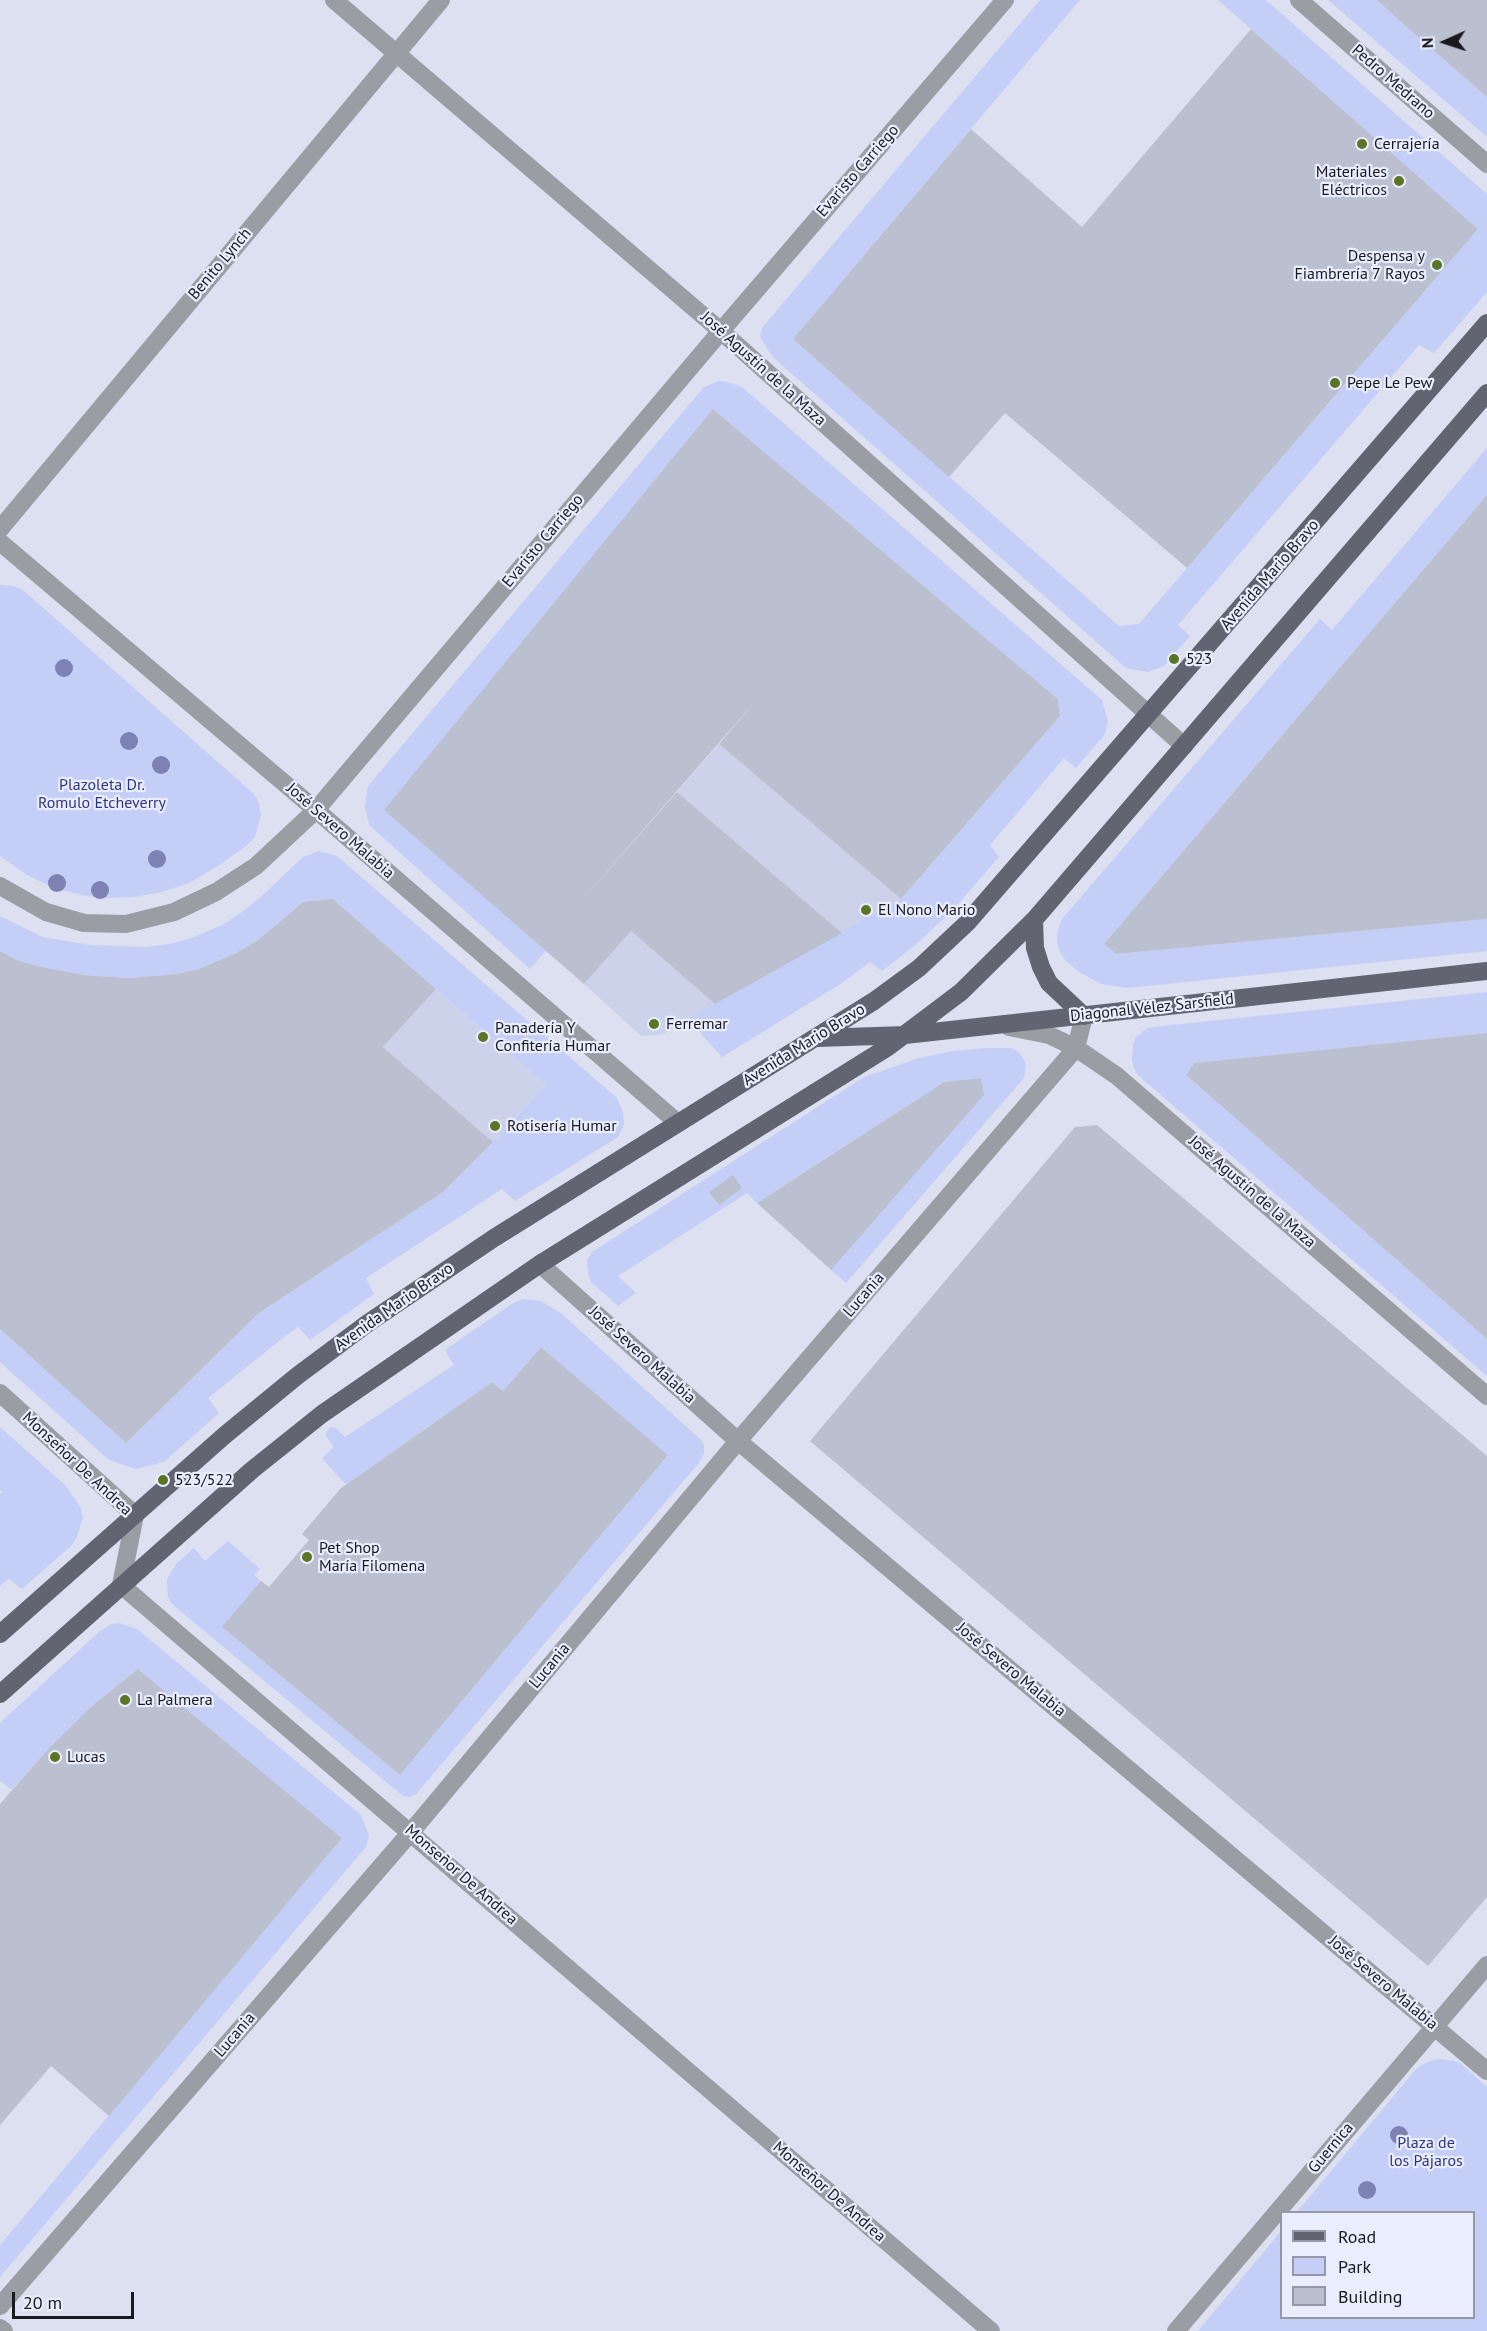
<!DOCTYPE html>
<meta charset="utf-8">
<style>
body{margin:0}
#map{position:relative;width:1487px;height:2331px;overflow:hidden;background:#dce0f1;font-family:"PT Sans",sans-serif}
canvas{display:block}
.legend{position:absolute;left:1280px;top:2211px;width:195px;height:108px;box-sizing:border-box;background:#e9edfe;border:2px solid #9699a5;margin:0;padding:8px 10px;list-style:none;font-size:18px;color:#191a20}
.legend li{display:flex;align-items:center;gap:12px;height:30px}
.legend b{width:30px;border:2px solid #9699a5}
.north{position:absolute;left:1415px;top:12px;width:60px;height:60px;-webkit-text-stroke:4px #e9edfe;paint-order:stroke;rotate:267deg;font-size:16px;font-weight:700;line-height:24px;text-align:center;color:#191a20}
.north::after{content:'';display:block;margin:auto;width:21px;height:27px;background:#191a20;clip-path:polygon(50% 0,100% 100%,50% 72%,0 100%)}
.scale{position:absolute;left:12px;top:2292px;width:122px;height:27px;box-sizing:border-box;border:3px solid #191a20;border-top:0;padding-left:8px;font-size:18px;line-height:21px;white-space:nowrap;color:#191a20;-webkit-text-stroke:4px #e9edfe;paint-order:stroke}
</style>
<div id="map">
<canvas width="1487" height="2331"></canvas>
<ul class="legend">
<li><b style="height:8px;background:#626571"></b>Road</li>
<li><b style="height:16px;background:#c5cef7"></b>Park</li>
<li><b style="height:16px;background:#bbc0d0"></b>Building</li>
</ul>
<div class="north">N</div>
<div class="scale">20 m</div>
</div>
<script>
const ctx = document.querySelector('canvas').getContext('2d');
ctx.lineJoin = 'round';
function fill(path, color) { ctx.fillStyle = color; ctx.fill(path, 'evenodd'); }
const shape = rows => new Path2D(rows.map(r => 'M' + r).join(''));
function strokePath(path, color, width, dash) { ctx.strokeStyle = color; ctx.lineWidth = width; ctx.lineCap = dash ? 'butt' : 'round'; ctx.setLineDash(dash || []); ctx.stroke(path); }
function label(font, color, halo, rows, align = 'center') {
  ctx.font = font + ' "PT Sans",sans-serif'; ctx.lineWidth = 4.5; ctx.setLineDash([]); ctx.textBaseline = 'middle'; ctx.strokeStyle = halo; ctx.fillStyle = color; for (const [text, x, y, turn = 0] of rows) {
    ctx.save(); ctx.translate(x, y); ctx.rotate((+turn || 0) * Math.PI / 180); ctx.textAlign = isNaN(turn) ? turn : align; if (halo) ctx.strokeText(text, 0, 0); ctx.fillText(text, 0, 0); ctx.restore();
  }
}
fill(shape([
 [719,744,901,899,842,933,677,792],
 [631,931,715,1004,662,1035,641,1036,584,984],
 [436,989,546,1085,493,1142,383,1047]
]), '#ccd2e9');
fill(shape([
 [1040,0,1080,0,793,339,1119,626,1139,624,1478,229,1218,0,1266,0,1487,194,1487,292,1434,353,1419,345,1178,625,1190,636,1164,666,1148,672,1126,668,775,359,769,352,760,336,762,328],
 [1328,0,1377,0,1487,97,1487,137],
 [718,381,728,382,742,387,1102,700,1108,721,1105,734,1076,768,1064,758,990,845,999,857,952,911,914,946,882,971,870,962,842,983,722,1057,688,1019,901,899,1060,716,1058,699,713,409,546,950,530,969,369,825,365,806,368,786,704,387],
 [1487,448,1487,495,1104,944,1116,954,1487,919,1487,951,1127,988,1101,984,1079,972,1065,960,1060,952,1057,942,1058,930,1062,919,1320,619,1332,630],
 [0,585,14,586,23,590,254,794,259,803,261,815,255,837,245,847,218,866,189,883,162,892,134,897,106,898,81,895,54,888,27,875,0,856],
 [319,851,337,856,617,1098,623,1112,624,1125,618,1137,515,1201,502,1189,366,1278,374,1294,310,1340,298,1327,284,1337,208,1398,219,1413,164,1462,136,1469,109,1460,0,1362,0,1329,126,1443,259,1313,443,1192,493,1142,546,1085,333,899,303,902,258,940,236,953,199,969,177,974,129,978,84,975,37,966,17,960,0,951,0,916,43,937,90,945,146,947,170,944,192,938,224,924,242,912,263,895,303,857],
 [1487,992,1487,1033,1194,1063,1186,1075,1487,1339,1487,1376,1140,1077,1134,1069,1132,1060,1133,1044,1136,1037,1147,1028,1153,1027],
 [988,1048,1012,1048,1020,1053,1026,1064,1024,1078,846,1283,831,1270,983,1095,981,1078,944,1082,757,1203,747,1193,618,1276,636,1293,618,1306,591,1282,588,1273,587,1261,592,1252,864,1077,919,1058,953,1051],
 [523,1299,541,1301,562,1314,700,1439,704,1445,704,1454,698,1464,416,1794,410,1797,403,1796,173,1605,168,1598,167,1579,177,1563,194,1548,205,1561,228,1541,260,1569,254,1575,261,1581,223,1628,400,1775,668,1455,541,1347,503,1391,492,1382,346,1485,322,1458,334,1447,325,1435,330,1427,336,1428,345,1437,454,1365,445,1350,513,1303],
 [0,1427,65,1485,80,1506,83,1517,77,1537,71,1546,22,1589,9,1579,0,1586,0,1494,2,1492,0,1490],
 [119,1623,137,1629,361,1815,369,1836,366,1847,0,2277,0,2245,342,1838,138,1669,93,1705,50,1747,12,1790,0,1781,0,1723,100,1631,112,1624],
 [1439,2059,1459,2062,1487,2087,1487,2331,1198,2331,1281,2231,1282,2318,1474,2318,1474,2212,1297,2212,1416,2069,1427,2062]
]), '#c5cef7');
fill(shape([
 [1377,0,1487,0,1487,97,1400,21],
 [1251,29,1478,229,1187,568,1005,413,949,477,793,339,971,129,1082,227],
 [713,409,1058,699,1060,716,901,899,719,744,758,698,575,908,677,792,842,933,715,1004,631,931,584,984,384,810],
 [1487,495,1487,919,1116,954,1104,944],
 [333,899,436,989,383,1047,493,1142,443,1192,259,1313,126,1443,0,1329,0,951,17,960,37,966,84,975,129,978,177,974,199,969,236,953,258,940,303,902],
 [1487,1033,1487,1339,1186,1075,1194,1063],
 [981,1078,984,1095,831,1270,757,1203,944,1082],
 [1097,1125,1487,1456,1487,1897,1428,1966,810,1441,1075,1127],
 [733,1175,742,1188,719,1205,709,1192],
 [541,1347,668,1455,400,1775,222,1627,261,1581,269,1587,309,1540,302,1534,340,1489,492,1382,503,1391],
 [138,1669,342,1838,109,2116,51,2066,0,2125,0,1804,50,1747,93,1705]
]), '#bbc0d0');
strokePath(shape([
 [334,0,721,331,1184,746],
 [1299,0,1487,164],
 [0,529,441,0],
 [0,542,316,810,678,1123],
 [0,886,46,912,84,923,126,924,174,912,216,892,256,866,316,810,721,331,1005,0],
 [1009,1027,1049,1035,1076,1048,1117,1076,1487,1396],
 [540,1264,738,1441,1487,2071],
 [0,1393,135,1515,121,1585,991,2331],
 [0,2306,411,1832,738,1441,1076,1048,1084,1016],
 [0,2328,4,2331],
 [1176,2331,1487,1965]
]), '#9b9da4', 18);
strokePath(shape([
 [1034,920,1035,948,1041,967,1049,983,1084,1016],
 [818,1038,905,1035,1487,971],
 [0,1634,225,1435,297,1376,368,1323,494,1238,874,1001,919,968,967,923,1487,323],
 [0,1694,252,1470,322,1414,540,1264,888,1047,961,992,1034,920,1487,393]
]), '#626571', 18);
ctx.fillStyle = '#7d82b3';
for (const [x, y] of [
 [64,668],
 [129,741],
 [161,765],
 [157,859],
 [57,883],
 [100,890],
 [1399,2135],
 [1367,2190]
]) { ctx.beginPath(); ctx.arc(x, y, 9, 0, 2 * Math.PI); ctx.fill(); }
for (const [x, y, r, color] of [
 [1362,144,6,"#5c7425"],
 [1399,181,6,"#5c7425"],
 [1437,265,6,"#5c7425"],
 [1335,383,6,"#5c7425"],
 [1174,659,6,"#5c7425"],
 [866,910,6,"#5c7425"],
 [654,1024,6,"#5c7425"],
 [483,1037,6,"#5c7425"],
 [495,1126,6,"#5c7425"],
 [163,1480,6,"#5c7425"],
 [307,1557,6,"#5c7425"],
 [125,1700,6,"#5c7425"],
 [55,1757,6,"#5c7425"]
]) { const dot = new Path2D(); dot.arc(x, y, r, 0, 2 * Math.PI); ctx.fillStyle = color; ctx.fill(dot); strokePath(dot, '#e9edfe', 2); }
label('16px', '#191a20', '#e9edfe', [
 ["Pedro Medrano",1393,82,41],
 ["Evaristo Carriego",858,171,-49],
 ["Benito Lynch",220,264,-50],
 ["José Agustín de la Maza",763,369,42],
 ["Evaristo Carriego",543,541,-50],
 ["Avenida Mario Bravo",1270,575,-49],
 ["José Severo Malabia",340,831,41],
 ["Diagonal Vélez Sarsfield",1152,1008,-6],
 ["Avenida Mario Bravo",804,1045,-32],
 ["José Agustín de la Maza",1252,1192,41],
 ["Lucania",864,1295,-49],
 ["Avenida Mario Bravo",394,1307,-35],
 ["José Severo Malabia",642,1355,42],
 ["Monseñor De Andrea",77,1464,43],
 ["Lucania",550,1666,-50],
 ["José Severo Malabia",1011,1670,40],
 ["Monseñor De Andrea",461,1875,41],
 ["José Severo Malabia",1383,1983,40],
 ["Lucania",235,2035,-49],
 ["Guernica",1331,2148,-50],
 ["Monseñor De Andrea",829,2192,41]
]);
label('16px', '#191a20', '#e9edfe', [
 ["Cerrajería",1374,144],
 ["Materiales",1387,172,"right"],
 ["Eléctricos",1387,190,"right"],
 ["Despensa y",1425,256,"right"],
 ["Fiambrería 7 Rayos",1425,274,"right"],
 ["Pepe Le Pew",1347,383],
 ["523",1186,659],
 ["El Nono Mario",878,910],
 ["Ferremar",666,1024],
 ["Panadería Y",495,1028],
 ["Confitería Humar",495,1046],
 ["Rotisería Humar",507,1126],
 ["523/522",175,1480],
 ["Pet Shop",319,1548],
 ["María Filomena",319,1566],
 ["La Palmera",137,1700],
 ["Lucas",67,1757]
], 'left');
label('16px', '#2f3681', '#e9edfe', [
 ["Plazoleta Dr.",102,785],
 ["Romulo Etcheverry",102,803],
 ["Plaza de",1426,2143],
 ["los Pájaros",1426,2161]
]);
</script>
